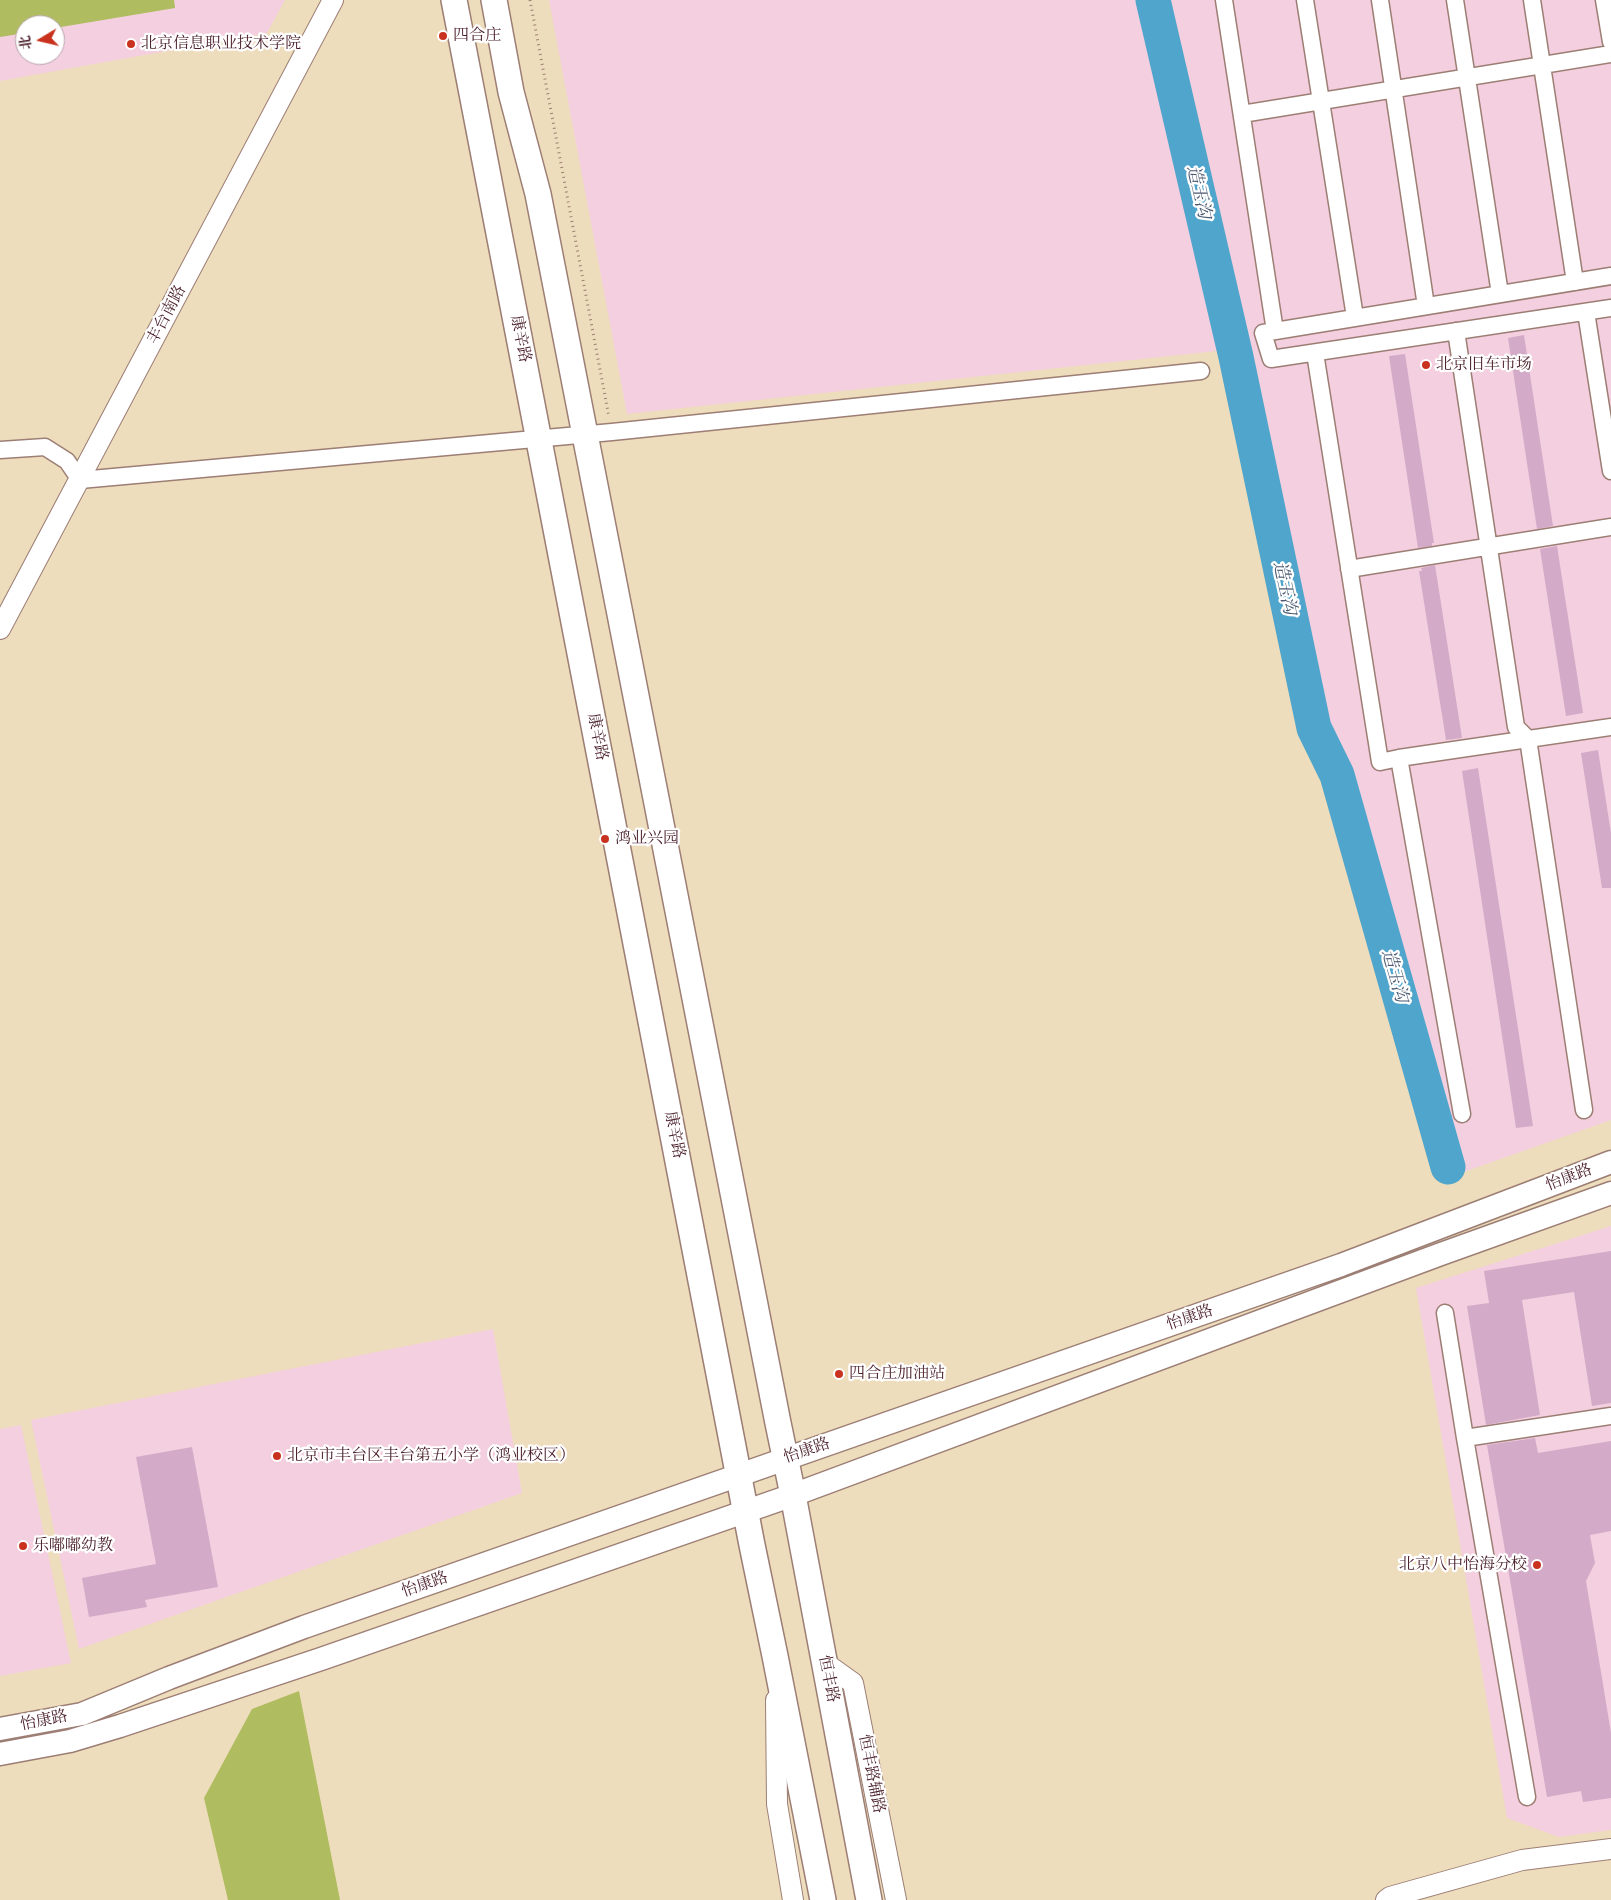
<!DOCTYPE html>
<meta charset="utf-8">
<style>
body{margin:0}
#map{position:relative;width:1611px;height:1900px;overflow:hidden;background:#eeddbc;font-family:"IM FELL French Canon","Noto Serif SC",serif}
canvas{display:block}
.north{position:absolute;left:15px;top:15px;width:50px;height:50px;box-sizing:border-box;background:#fff;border:1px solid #b7a5aa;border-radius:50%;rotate:261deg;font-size:14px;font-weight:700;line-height:20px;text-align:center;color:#4a1f2b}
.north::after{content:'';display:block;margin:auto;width:18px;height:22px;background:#c8321e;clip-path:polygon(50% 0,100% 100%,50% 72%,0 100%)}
</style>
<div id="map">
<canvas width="1611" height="1900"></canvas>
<div class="north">北</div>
</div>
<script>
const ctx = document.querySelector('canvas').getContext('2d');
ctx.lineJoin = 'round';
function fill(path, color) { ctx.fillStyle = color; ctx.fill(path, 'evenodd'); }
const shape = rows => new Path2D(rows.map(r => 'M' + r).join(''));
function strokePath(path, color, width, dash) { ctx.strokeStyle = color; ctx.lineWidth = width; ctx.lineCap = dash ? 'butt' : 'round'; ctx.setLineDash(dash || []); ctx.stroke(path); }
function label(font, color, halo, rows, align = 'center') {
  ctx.font = font + ' "IM FELL French Canon","Noto Serif SC",serif'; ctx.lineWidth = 4.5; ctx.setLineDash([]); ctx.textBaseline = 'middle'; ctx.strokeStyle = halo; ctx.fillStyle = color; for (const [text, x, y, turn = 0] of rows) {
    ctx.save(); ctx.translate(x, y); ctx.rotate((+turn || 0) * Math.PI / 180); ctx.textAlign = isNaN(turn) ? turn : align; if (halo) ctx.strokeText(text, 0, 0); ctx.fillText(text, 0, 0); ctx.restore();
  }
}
fill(shape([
 [0,0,285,0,267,33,0,81],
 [25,25,55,25,55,55,25,55],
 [549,0,1145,0,1226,350,627,414],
 [1158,0,1611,0,1611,1120,1458,1174,1350,769,1324,730],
 [1611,1226,1611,1830,1559,1837,1507,1818,1416,1288],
 [493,1329,522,1493,79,1649,31,1420],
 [21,1425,71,1663,0,1676,0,1429]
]), '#f3cfdf');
fill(shape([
 [0,0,174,0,175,8,55,28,55,25,25,25,25,33,0,37],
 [299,1691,340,1900,228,1900,204,1798,252,1709]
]), '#afbc5f');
strokePath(shape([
 [1153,0,1236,357,1314,728,1337,775,1448,1167]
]), '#4fa5cb', 35);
fill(shape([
 [1524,335,1553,526,1537,529,1508,338],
 [1405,354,1434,543,1432,543,1432,546,1418,548,1389,356],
 [1557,546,1583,713,1566,716,1540,549],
 [1435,565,1462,738,1446,740,1419,571,1422,571,1421,568],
 [1598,750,1611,833,1611,888,1602,888,1581,753],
 [1478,768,1533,1126,1516,1128,1462,771],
 [1611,1251,1611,1403,1592,1406,1574,1292,1522,1300,1540,1415,1486,1425,1467,1306,1489,1303,1484,1271],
 [1535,1438,1538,1453,1611,1441,1611,1531,1590,1535,1595,1563,1586,1581,1611,1733,1611,1798,1583,1802,1581,1791,1547,1797,1487,1445],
 [192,1447,218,1587,145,1600,147,1607,89,1617,82,1578,156,1564,136,1457]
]), '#d3abc8');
const minor = shape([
 [1224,0,1275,331],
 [1305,0,1355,317],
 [1380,0,1426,306],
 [1455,0,1500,294],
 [1532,0,1575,282],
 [1604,0,1611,42],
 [1242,114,1611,54],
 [1611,276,1263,333,1271,359,1611,308],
 [1586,312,1611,471],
 [1456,331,1516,727,1528,739,1584,1110],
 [1315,353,1380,762,1399,758],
 [0,450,45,447,67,461,80,480,612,432,1201,371],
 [1349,569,1611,527],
 [1462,1114,1399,758,1611,727],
 [1445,1313,1465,1438],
 [1527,1797,1465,1438,1611,1416]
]);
const tertiary = shape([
 [0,629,333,0],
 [825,1663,853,1683,896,1900],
 [776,1700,777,1804,793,1900],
 [1386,1900,1390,1897,1522,1860,1611,1849]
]);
const secondary = shape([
 [0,1729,82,1714,169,1678,304,1627,1341,1265,1611,1162],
 [0,1754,70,1741,120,1726,321,1659,793,1495,1441,1254,1611,1193]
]);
const primary = shape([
 [454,0,752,1545,775,1656,823,1900],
 [494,0,511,92,538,194,778,1423,793,1495,869,1900]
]);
strokePath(minor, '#9c7e74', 19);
strokePath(tertiary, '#9c7e74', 22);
strokePath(secondary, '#9c7e74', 25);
strokePath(primary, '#9c7e74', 28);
strokePath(shape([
 [530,0,609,417]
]), '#9c7e74', 3, [1, 4]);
strokePath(minor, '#fff', 16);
strokePath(tertiary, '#fff', 20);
strokePath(secondary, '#fff', 22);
strokePath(primary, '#fff', 25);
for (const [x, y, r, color] of [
 [443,36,5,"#c8321e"],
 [131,44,5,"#c8321e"],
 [1426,365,5,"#c8321e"],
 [605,839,5,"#c8321e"],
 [839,1374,5,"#c8321e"],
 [277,1456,5,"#c8321e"],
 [23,1546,5,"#c8321e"],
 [1537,1565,5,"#c8321e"]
]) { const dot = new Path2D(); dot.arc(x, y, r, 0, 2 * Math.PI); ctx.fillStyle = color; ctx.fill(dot); strokePath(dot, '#fff', 2); }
label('16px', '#4a1f2b', '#fff', [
 ["四合庄",453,36],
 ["北京信息职业技术学院",141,44],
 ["北京旧车市场",1436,365],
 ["鸿业兴园",615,839],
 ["四合庄加油站",849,1374],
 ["北京市丰台区丰台第五小学（鸿业校区）",287,1456],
 ["乐嘟嘟幼教",33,1546],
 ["北京八中怡海分校",1527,1565,"right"]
], 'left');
label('16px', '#4a1f2b', '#fff', [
 ["丰台南路",167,315,-62],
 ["康辛路",520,339,79],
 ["康辛路",597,737,79],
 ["康辛路",674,1135,79],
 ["怡康路",1569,1178,-21],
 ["怡康路",1190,1318,-19],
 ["怡康路",807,1451,-19],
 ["怡康路",425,1585,-19],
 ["恒丰路",828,1679,79],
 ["怡康路",44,1721,-11],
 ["恒丰路辅路",871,1774,79]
]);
label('italic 18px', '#4c5b73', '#fff', [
 ["造玉沟",1198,192,77],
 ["造玉沟",1284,588,78],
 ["造玉沟",1394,976,74]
]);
</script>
